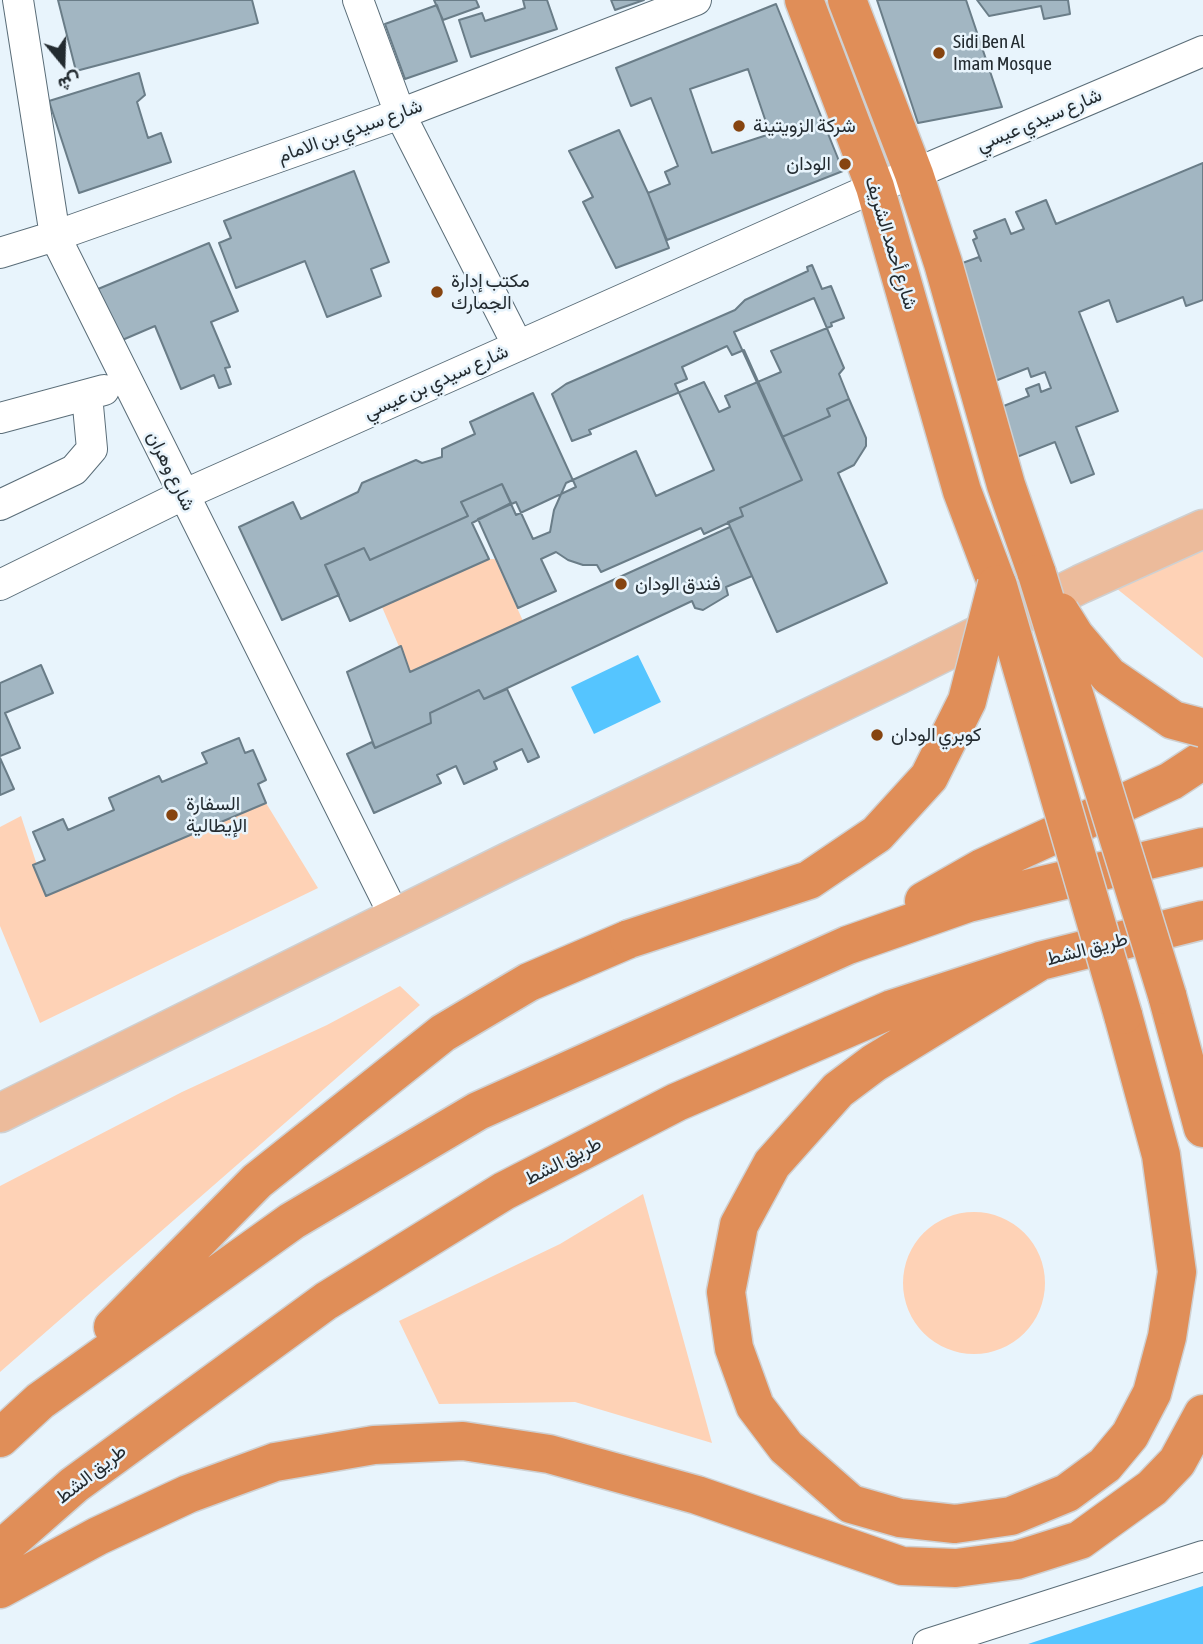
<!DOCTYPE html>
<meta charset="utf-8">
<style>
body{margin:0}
#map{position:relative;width:1203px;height:1644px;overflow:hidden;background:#e8f4fc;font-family:"Asap Condensed",Vazirmatn,sans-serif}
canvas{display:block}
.north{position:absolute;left:28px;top:28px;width:70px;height:70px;-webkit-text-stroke:5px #e8f4fc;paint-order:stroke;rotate:161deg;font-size:19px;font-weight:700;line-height:28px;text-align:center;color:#232b30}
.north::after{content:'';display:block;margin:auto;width:24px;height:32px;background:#232b30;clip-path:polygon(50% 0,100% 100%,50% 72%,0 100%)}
</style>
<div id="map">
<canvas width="1203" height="1644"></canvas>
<div class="north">ش</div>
</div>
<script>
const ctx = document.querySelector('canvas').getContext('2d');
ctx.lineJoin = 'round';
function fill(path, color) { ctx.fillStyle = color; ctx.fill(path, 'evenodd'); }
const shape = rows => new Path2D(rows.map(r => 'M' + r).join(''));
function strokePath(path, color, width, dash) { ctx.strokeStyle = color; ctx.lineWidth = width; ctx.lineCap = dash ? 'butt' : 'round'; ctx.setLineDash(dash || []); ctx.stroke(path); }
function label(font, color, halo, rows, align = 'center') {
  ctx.font = font + ' "Asap Condensed",Vazirmatn,sans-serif'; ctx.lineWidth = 5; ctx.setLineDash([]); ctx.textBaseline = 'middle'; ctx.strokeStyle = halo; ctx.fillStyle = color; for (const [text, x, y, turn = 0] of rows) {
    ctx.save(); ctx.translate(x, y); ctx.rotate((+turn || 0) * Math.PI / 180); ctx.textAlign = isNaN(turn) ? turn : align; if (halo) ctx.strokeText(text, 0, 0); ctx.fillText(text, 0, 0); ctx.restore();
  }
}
fill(shape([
 [1203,542,1203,658,1106,580],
 [489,559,495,559,523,621,410,672,382,607],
 [266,803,318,888,40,1023,0,926,0,827,21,816,47,896],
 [400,986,420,1005,0,1372,0,1186,182,1092,327,1025],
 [643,1194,712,1443,575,1402,439,1404,399,1321,560,1244],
 '903 1283a71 71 0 1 1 142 0a71 71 0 1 1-142 0Z'
]), '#fed2b6');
fill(shape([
 [638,655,661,702,594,734,571,687],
 [1203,1586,1203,1644,1028,1644]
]), '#55c5ff');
const building = shape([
 [58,0,252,0,258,23,76,71,58,0],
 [434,0,476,0,479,7,443,20,434,0],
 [523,0,547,0,557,29,471,57,459,20,482,13,485,21,525,8,523,0],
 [611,0,644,0,615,10,611,0],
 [877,0,966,0,1002,107,918,123,877,0],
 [977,0,1068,0,1070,14,1044,19,1041,6,989,16,977,0],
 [776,4,843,171,667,240,648,193,670,184,665,172,678,166,651,98,631,106,616,68,776,4],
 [748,69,770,134,712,153,690,89,748,69],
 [437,5,457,61,405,79,385,24,437,5],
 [139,73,145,95,137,102,148,138,161,133,171,162,79,193,49,101,139,73],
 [619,130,648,193,669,248,616,268,583,202,593,197,569,151,619,130],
 [1203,163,1203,300,1186,306,1183,297,1117,322,1109,300,1079,312,1118,411,1076,427,1094,474,1071,483,1055,442,1009,460,991,411,1029,396,1026,389,1039,384,1041,392,1051,388,1045,372,1031,377,1028,368,995,381,946,269,979,257,981,261,973,240,977,238,974,231,1005,219,1011,234,1024,229,1016,212,1046,200,1056,224,1203,163],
 [354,171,389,262,371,269,381,296,327,317,305,261,236,288,219,243,231,238,224,221,354,171],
 [209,243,238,311,211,322,230,367,225,368,231,384,219,388,214,375,181,389,155,326,120,341,98,289,209,243],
 [812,265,822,289,831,286,844,318,831,323,832,326,771,351,781,372,725,396,730,407,719,412,704,382,589,430,591,434,572,441,552,394,566,384,735,310,745,300,808,271,807,267,812,265],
 [814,298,844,368,839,374,849,399,827,409,830,416,782,437,734,332,814,298],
 [727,346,732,355,744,350,802,480,740,508,743,516,704,534,701,528,601,572,597,565,583,565,568,560,556,552,541,559,556,591,518,608,478,519,516,502,533,539,550,532,554,510,566,483,636,451,656,496,714,470,675,384,687,379,682,367,727,346],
 [533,393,576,487,516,515,502,484,461,502,468,516,370,560,364,548,325,565,339,595,282,620,239,527,293,502,301,519,358,492,362,483,416,460,422,463,442,457,442,449,475,434,470,422,533,393],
 [849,399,866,438,866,446,854,465,838,473,887,583,777,632,728,522,743,516,740,508,802,480,782,437,830,416,827,409,849,399],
 [502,484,511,503,472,523,489,559,350,621,325,565,364,548,370,560,468,516,461,502,502,484],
 [730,527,752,576,726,587,728,595,703,610,695,608,692,601,484,699,479,690,430,713,431,723,375,748,347,672,401,646,410,672,730,527],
 [41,665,53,693,5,713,20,748,0,756,0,683,41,665],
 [507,689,539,757,528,762,522,749,494,762,497,769,464,784,456,766,437,775,441,783,374,813,347,754,372,742,375,748,431,723,430,713,479,690,484,699,507,689],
 [239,738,245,753,253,750,266,780,258,784,266,803,46,896,33,865,45,860,33,832,63,819,68,830,114,810,109,798,159,776,162,782,207,763,202,753,239,738],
 [0,758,14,789,0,795,0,758]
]);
fill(building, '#a2b6c2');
strokePath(building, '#6a7d88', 2);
const minor = shape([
 [18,0,55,236,396,919],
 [358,0,400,114,518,346],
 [0,253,55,236,400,114,696,0],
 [0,418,104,390],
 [0,505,74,470,92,449,87,395],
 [0,585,183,495,875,187,914,174,1203,51],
 [928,1644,1203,1556]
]);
const major = shape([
 [0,1113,508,862,898,675,1081,584,1203,529]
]);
const highway = shape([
 [804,0,875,187,962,491,997,584],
 [847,0,914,174,943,263,1006,485,1037,574],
 [924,901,982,868,1171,781,1203,760],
 [1040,961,874,1063,838,1090,772,1164,739,1225,726,1292,734,1348,755,1406,786,1447,851,1504,900,1518,955,1524,1011,1516,1067,1493,1105,1465,1130,1435,1152,1393,1167,1337,1177,1272,1161,1155,1123,1015],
 [1167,995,1203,1128],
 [113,1327,257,1181,443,1033,529,982,629,939],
 [0,1438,40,1401,292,1221,478,1111,848,945,968,903,1203,847],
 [0,1550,74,1485,326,1301,504,1191,677,1102,892,1009,1040,961,1203,920],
 [0,1589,98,1536,188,1494,275,1462,374,1445,463,1441,549,1454,697,1495,902,1566,956,1568,1017,1560,1080,1540,1152,1488,1177,1462,1203,1414]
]);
strokePath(minor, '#5a6d78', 32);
strokePath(major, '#cfd0d1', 41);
strokePath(highway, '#cfd0d1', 41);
strokePath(minor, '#fff', 30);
strokePath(major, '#ecbb9b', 38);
strokePath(highway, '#e08e58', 38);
const highwayBridge = shape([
 [1037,574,1167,995],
 [998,586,1123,1015],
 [1060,612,1075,636,1109,676,1173,720,1203,728],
 [629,939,809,880,877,834,929,777,967,701,997,584]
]);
strokePath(highwayBridge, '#cfd0d1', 41, []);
strokePath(highwayBridge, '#e08e58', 38);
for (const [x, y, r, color] of [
 [939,53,7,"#864410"],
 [739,126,7,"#864410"],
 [845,164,7,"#864410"],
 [437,292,7,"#864410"],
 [621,584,7,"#864410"],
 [877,735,7,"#864410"],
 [172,815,7,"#864410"]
]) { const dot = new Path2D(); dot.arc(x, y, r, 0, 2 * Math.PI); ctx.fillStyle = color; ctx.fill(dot); strokePath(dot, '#e8f4fc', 2.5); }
label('19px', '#232b30', '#e8f4fc', [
 ["Sidi Ben Al",953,42],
 ["Imam Mosque",953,64],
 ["شركة الزويتينة",753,126],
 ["الودان",831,164,"right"],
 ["مكتب إدارة",451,281],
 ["الجمارك",451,303],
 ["فندق الودان",635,584],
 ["كوبري الودان",891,735],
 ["السفارة",186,804],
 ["الإيطالية",186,826]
], 'left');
label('19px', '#232b30', '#e8f4fc', [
 ["شارع سيدي عيسي",1039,120,-23],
 ["شارع سيدي بن الامام",350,131,-20],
 ["شارع أحمد الشريف",891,243,73],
 ["شارع سيدي بن عيسي",436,382,-24],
 ["شارع وهران",171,471,64],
 ["طريق الشط",1087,949,-15],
 ["طريق الشط",563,1161,-27],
 ["طريق الشط",91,1474,-38]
]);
</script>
